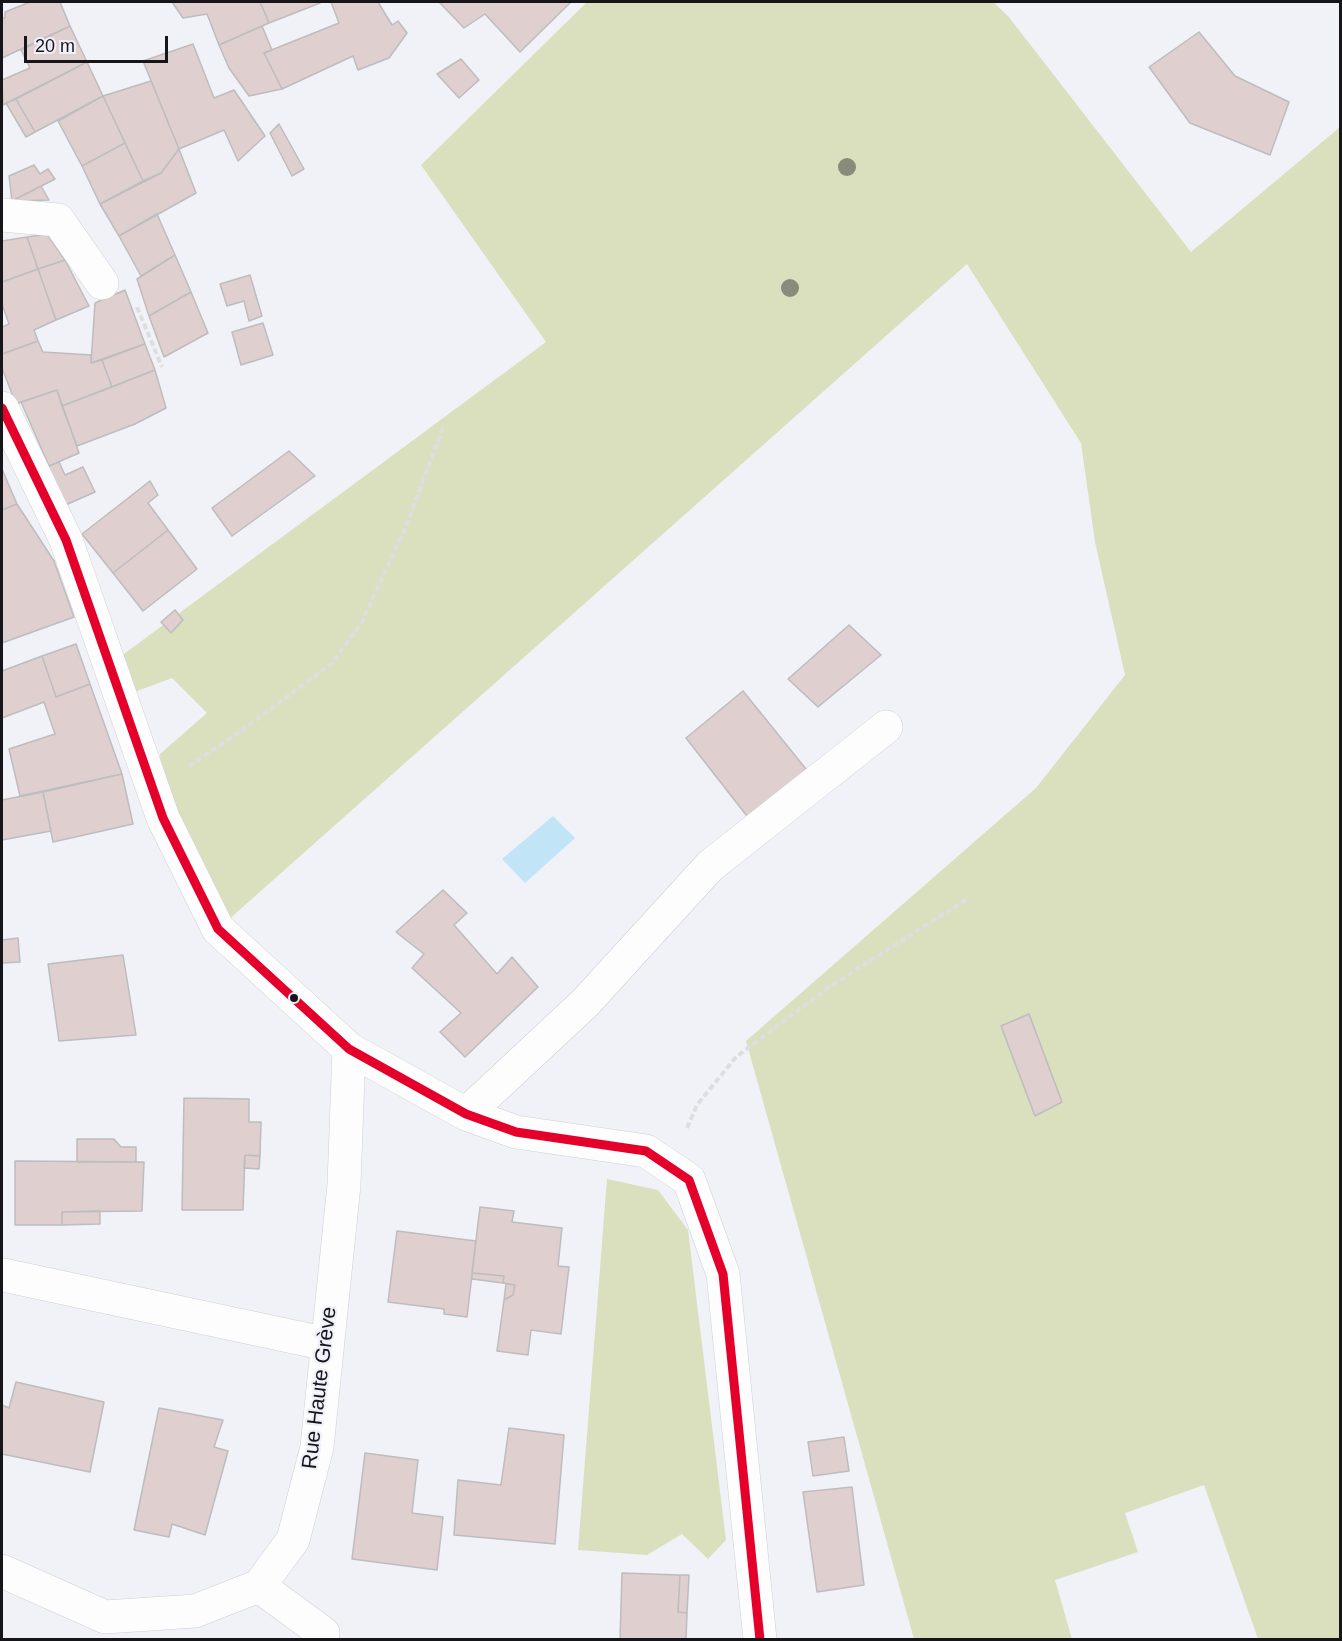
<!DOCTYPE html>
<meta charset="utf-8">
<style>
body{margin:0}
#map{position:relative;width:1342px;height:1641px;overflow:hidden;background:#f1f2f7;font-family:Arial,sans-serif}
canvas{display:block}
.frame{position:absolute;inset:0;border:3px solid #16161a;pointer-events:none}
.scale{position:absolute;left:24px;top:36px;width:144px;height:27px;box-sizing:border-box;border:3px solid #16161a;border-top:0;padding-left:8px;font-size:18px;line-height:21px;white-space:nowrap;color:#16161a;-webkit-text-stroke:4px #eff0f9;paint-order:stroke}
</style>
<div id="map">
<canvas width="1342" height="1641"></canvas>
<div class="frame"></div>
<div class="scale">20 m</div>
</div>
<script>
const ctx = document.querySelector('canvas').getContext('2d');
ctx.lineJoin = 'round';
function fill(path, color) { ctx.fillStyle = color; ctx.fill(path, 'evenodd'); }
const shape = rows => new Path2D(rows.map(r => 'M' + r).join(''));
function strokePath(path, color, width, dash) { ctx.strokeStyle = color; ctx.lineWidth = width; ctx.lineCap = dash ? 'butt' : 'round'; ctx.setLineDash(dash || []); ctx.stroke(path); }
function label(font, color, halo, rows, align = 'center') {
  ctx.font = font + ' Arial,sans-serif'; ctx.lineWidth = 4.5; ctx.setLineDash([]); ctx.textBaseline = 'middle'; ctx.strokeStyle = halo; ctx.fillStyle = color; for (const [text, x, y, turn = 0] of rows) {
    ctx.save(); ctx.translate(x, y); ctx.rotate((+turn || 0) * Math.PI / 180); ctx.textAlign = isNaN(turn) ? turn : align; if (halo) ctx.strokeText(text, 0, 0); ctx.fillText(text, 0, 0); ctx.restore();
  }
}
fill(shape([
 [587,2,993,2,1008,16,1191,252,1340,127,1340,1639,1258,1639,1204,1485,1125,1513,1138,1552,1055,1580,1072,1639,914,1639,746,1041,1036,788,1125,675,1095,542,1081,443,967,264,218,929,163,818,160,754,207,713,172,678,121,697,109,665,546,342,421,165],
 [607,1179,658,1190,688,1230,726,1540,708,1559,682,1534,647,1555,578,1550]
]), '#dadfbe');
fill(shape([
 [553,816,575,838,525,883,502,859]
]), '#c1e4f6');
const building = shape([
 [30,2,60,2,70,26,2,58,2,18,5,18,5,12,30,2],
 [172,2,260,2,269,23,219,45,207,14,183,18,172,2],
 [260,2,319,2,320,3,269,23,260,2],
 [331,2,378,2,392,25,398,21,407,33,389,58,358,70,353,56,282,89,264,53,339,23,331,2],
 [439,2,571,2,520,52,485,14,464,28,439,2],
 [70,26,87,62,3,105,2,80,30,68,21,50,70,26],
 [262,26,272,50,264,53,282,89,249,96,229,68,219,45,262,26],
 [1199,32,1235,76,1289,102,1270,155,1190,123,1149,67,1199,32],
 [193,44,214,98,234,90,265,136,238,161,224,130,179,149,143,61,193,44],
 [461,59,479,80,459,98,437,74,461,59],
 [87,62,103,96,35,132,16,99,87,62],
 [151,81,179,149,161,173,143,181,103,96,151,81],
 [103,96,125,143,82,166,58,121,103,96],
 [16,99,35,132,26,137,6,103,16,99],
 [279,124,304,169,292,176,270,133,279,124],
 [125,143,143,181,100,204,82,166,125,143],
 [179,149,196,193,119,236,100,204,161,173,179,149],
 [34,165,40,174,48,169,55,179,12,201,9,176,34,165],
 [41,186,49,200,12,201,41,186],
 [157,214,175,255,141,276,119,236,157,214],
 [47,234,65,260,38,269,27,237,47,234],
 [27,237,38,269,2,282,2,241,27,237],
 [175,255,191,292,149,316,137,279,175,255],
 [65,260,89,306,56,320,38,269,65,260],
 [38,269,56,320,34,330,38,341,2,354,2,327,9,324,2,304,2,282,38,269],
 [250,275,262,316,249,321,244,301,227,306,220,284,250,275],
 [125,290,145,344,91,363,95,303,125,290],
 [191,292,208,333,164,357,149,316,191,292],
 [263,323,273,355,241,365,232,332,263,323],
 [38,341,43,352,91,355,91,363,102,360,112,387,62,406,57,390,16,404,2,368,2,354,38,341],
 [145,344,155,370,112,387,102,360,145,344],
 [155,370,166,408,135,424,77,446,62,406,155,370],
 [57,390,79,453,49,466,21,402,57,390],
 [289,451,315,476,232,536,212,508,289,451],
 [59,462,65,475,83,467,95,492,59,508,41,469,59,462],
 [2,469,17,504,2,510,2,469],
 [150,481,158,495,148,503,168,530,113,573,82,534,150,481],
 [17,504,54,561,74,617,2,643,2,510,17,504],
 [168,530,197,569,143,611,113,573,168,530],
 [175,610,183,620,171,633,161,622,175,610],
 [849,625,881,655,818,707,788,679,849,625],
 [76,644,90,684,56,697,42,656,76,644],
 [42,656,56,697,90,684,122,774,20,796,9,749,55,734,44,702,2,718,2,671,42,656],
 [743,691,806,769,750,820,686,738,743,691],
 [122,774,133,824,53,842,43,792,122,774],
 [43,792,51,831,2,840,2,800,43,792],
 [443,890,467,913,454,925,497,974,512,957,538,987,465,1057,440,1032,461,1013,412,968,424,954,396,932,443,890],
 [18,938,20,962,2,963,2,940,18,938],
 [123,955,136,1035,59,1041,48,964,123,955],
 [1029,1014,1062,1102,1035,1116,1001,1026,1029,1014],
 [184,1098,249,1099,249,1122,261,1122,260,1156,245,1155,243,1210,182,1210,184,1098],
 [77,1139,114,1139,121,1147,136,1147,136,1162,77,1162,77,1139],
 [245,1155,260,1156,259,1169,244,1168,245,1155],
 [15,1161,144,1162,142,1211,62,1212,62,1225,15,1225,15,1161],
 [480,1207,514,1211,512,1222,562,1228,558,1266,569,1267,561,1334,531,1330,528,1355,497,1351,504,1300,513,1295,515,1285,503,1283,504,1276,472,1273,480,1207],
 [100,1211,100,1224,62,1225,62,1212,100,1211],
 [397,1231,476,1241,467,1317,444,1314,444,1309,388,1302,397,1231],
 [472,1273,504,1276,503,1283,472,1279,472,1273],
 [506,1284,515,1285,513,1295,504,1300,506,1284],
 [16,1382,104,1402,90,1472,2,1454,2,1405,9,1408,16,1382],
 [159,1408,223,1420,214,1447,228,1451,205,1535,172,1524,169,1537,134,1530,159,1408],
 [509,1428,564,1435,555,1544,454,1535,458,1480,501,1485,509,1428],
 [844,1437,849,1471,813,1476,808,1442,844,1437],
 [365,1453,418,1460,412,1513,443,1517,437,1570,352,1559,365,1453],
 [852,1487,864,1585,817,1592,803,1492,852,1487],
 [622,1573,680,1575,678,1612,687,1613,686,1640,620,1640,622,1573],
 [680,1575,689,1575,687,1613,678,1612,680,1575]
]);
fill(building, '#dfcfcf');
strokePath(building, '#bdbcbe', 1.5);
const street = shape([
 [2,215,58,220,102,283],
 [2,408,66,540,163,818,218,929,349,1049,466,1114,516,1132,646,1151,689,1180,723,1274,760,1640],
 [466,1114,585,1003,710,866,886,727],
 [3,1275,327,1344],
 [2,1571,105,1617,195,1611,259,1586,293,1540,317,1447,344,1185,349,1049],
 [259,1586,323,1633,322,1640]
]);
strokePath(street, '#cecfd3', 34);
strokePath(shape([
 [137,307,162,367],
 [189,766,244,729,330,665,362,622,407,524,443,427],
 [687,1128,697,1105,736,1057,829,987,967,899]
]), '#dddedf', 4, [6, 3]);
strokePath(street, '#fdfdfe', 33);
strokePath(shape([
 [2,408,66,540,163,818,218,929,349,1049,466,1114,516,1132,646,1151,689,1180,723,1274,760,1640]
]), '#e4002b', 9);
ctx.fillStyle = '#898b7b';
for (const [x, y] of [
 [847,167],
 [790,288]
]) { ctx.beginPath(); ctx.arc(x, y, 9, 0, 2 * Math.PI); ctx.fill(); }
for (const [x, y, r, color] of [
 [294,998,5,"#16161a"]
]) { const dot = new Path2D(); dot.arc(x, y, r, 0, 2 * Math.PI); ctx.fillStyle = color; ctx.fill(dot); strokePath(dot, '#eff0f9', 2); }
label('21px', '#16161a', '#eff0f9', [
 ["Rue Haute Grève",320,1388,-83]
]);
</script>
